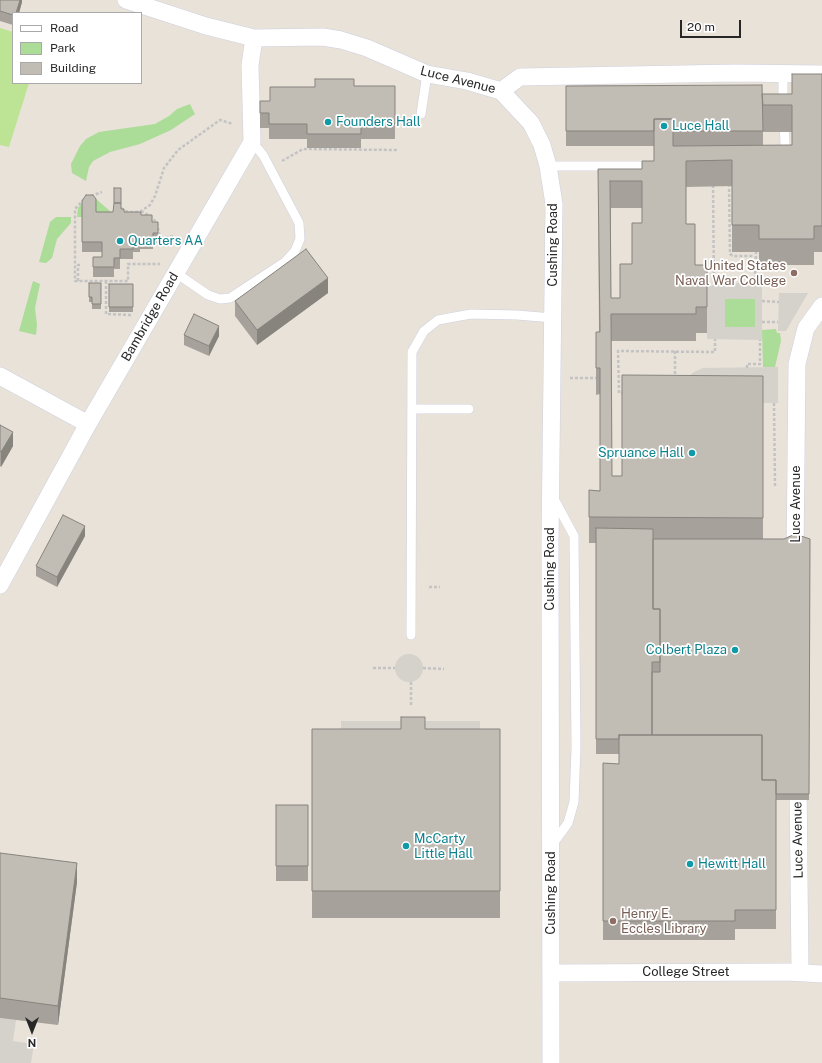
<!DOCTYPE html>
<style>
body{margin:0}
#map{position:relative;width:822px;height:1063px;overflow:hidden;background:#e8e2d9;font-family:"Public Sans",sans-serif}
canvas{display:block}
.legend{position:absolute;left:12px;top:12px;width:130px;height:72px;box-sizing:border-box;background:#fff;border:1px solid #a9a9a9;margin:0;padding:5px 7px;list-style:none;font-size:12px;color:#272727}
.legend li{display:flex;align-items:center;gap:8px;height:20px}
.legend b{width:20px;border:1px solid #a9a9a9}
.north{position:absolute;left:12px;top:1011px;width:40px;height:40px;-webkit-text-stroke:3px #fff;paint-order:stroke;rotate:180deg;font-size:11px;font-weight:700;line-height:16px;text-align:center;color:#272727}
.north::after{content:'';display:block;margin:auto;width:14px;height:18px;background:#272727;clip-path:polygon(50% 0,100% 100%,50% 72%,0 100%)}
.scale{position:absolute;left:680px;top:20px;width:61px;height:18px;box-sizing:border-box;border:2px solid #272727;border-top:0;padding-left:5px;font-size:12px;line-height:14px;white-space:nowrap;color:#272727;-webkit-text-stroke:3px #fff;paint-order:stroke}
</style>
<div id="map">
<canvas width="822" height="1063"></canvas>
<ul class="legend">
<li><b style="height:5px;background:#fff"></b>Road</li>
<li><b style="height:11px;background:#abdc98"></b>Park</li>
<li><b style="height:11px;background:#c1bcb4"></b>Building</li>
</ul>
<div class="north">N</div>
<div class="scale">20 m</div>
</div>
<script>
const ctx = document.querySelector('canvas').getContext('2d');
ctx.lineJoin = 'round';
function fill(path, color) { ctx.fillStyle = color; ctx.fill(path, 'evenodd'); }
const shape = rows => new Path2D(rows.map(r => 'M' + r).join(''));
function strokePath(path, color, width, dash) { ctx.strokeStyle = color; ctx.lineWidth = width; ctx.lineCap = dash ? 'butt' : 'round'; ctx.setLineDash(dash || []); ctx.stroke(path); }
function label(font, color, halo, rows, align = 'center') {
  ctx.font = font + ' "Public Sans",sans-serif'; ctx.lineWidth = 3.5; ctx.setLineDash([]); ctx.textBaseline = 'middle'; ctx.strokeStyle = halo; ctx.fillStyle = color; for (const [text, x, y, turn = 0] of rows) {
    ctx.save(); ctx.translate(x, y); ctx.rotate((+turn || 0) * Math.PI / 180); ctx.textAlign = isNaN(turn) ? turn : align; if (halo) ctx.strokeText(text, 0, 0); ctx.fillText(text, 0, 0); ctx.restore();
  }
}
fill(shape([
 [190,104,195,114,171,130,140,144,110,152,93,161,89,167,86,181,72,173,71,164,80,146,86,139,99,132,155,124,169,116,177,109],
 [95,198,111,212,96,222,96,209,83,209,82,217,77,217,78,208,81,204],
 [56,217,71,217,71,223,57,239,52,258,46,263,39,262,50,222],
 [33,281,40,284,35,308,37,325,36,335,19,331],
 [725,299,755,299,755,327,725,327],
 [776,329,777,333,780,333,781,341,775,367,763,367,762,330]
]), '#abdc98');
fill(shape([
 [0,28,13,32,13,83,29,83,9,147,0,145]
]), '#bde394');
fill(shape([
 [755,279,762,279,762,340,707,339,707,286,717,286,717,283,755,283],
 [725,299,755,299,755,327,725,327],
 [779,293,808,293,786,331,778,331],
 [778,367,778,403,682,402,687,378,694,372,703,368],
 '395 668a14 14 0 1 1 28 0a14 14 0 1 1-28 0Z',
 [341,721,480,721,480,756,341,756],
 [0,1018,16,1020,13,1041,34,1044,31,1063,0,1063]
]), '#d5d1cb');
const service = shape([
 [783,73,783,105],
 [421,114,427,74],
 [783,156,785,145,784,119],
 [548,166,653,166],
 [176,273,208,295,220,299,230,298,285,262,295,251,300,239,299,223,263,155,252,142],
 [413,409,469,409],
 [411,635,412,352,424,331,438,320,471,314,517,315,553,318],
 [552,845,568,823,574,802,576,748,574,536,553,497]
]);
const minor = shape([
 [126,0,206,26,254,38,323,37,341,40,367,48,427,74,467,81,501,91,531,123,542,145,548,166,554,204,550,541,551,1063],
 [501,91,520,77,735,73,822,74],
 [0,376,88,424],
 [795,558,797,364,806,328,822,306],
 [0,585,88,424,252,142,250,65,254,38],
 [798,776,800,972],
 [551,973,788,972,822,974]
]);
strokePath(service, '#ced0df', 10);
strokePath(minor, '#ced0df', 18);
strokePath(shape([
 [282,161,303,149,397,150],
 [729,184,730,254,733,256,754,256],
 [713,185,714,286],
 [91,196,102,192],
 [84,199,75,209,75,281,128,281,128,264,160,264],
 [121,208,128,212,136,212,141,211,150,205,155,196,164,168,178,150,220,120,233,124],
 [141,211,150,216,157,223,160,238],
 [160,238,175,236],
 [755,279,756,252],
 [78,281,78,265,82,265],
 [106,281,106,314,131,315],
 [762,301,779,302],
 [762,322,778,322],
 [675,351,675,378],
 [747,368,747,364,760,364,760,340],
 [570,378,596,378],
 [624,393,619,393,618,351,715,352,715,339],
 [774,403,775,486],
 [429,587,440,587],
 [373,668,395,668],
 [423,668,444,669],
 [411,682,411,707]
]), '#c3c3c3', 2.5, [3, 2]);
strokePath(service, '#fff', 9);
strokePath(minor, '#fff', 17);
fill(shape([
 [0,0,22,0,22,2,19,13,13,13,13,25,0,21],
 [822,74,822,252,814,252,814,265,759,265,759,252,732,252,732,186,686,187,686,224,695,265,707,265,707,333,696,333,696,341,611,341,612,476,622,476,763,376,763,539,810,539,809,800,776,800,776,929,735,929,735,940,603,940,603,763,619,764,619,754,596,754,596,543,589,543,589,490,600,491,600,394,596,395,596,358,599,332,598,169,642,169,654,161,654,146,566,146,566,86,762,94,792,94],
 [763,132,792,132,792,145,673,146,763,145],
 [611,208,642,208,642,223,632,264,620,298,611,298],
 [354,86,395,86,395,139,361,139,361,148,307,148,307,139,269,139,269,128,260,128,260,101,270,101,315,87],
 [82,201,96,212,113,212,121,209,124,212,141,215,152,222,158,222,158,243,153,243,153,249,140,249,140,252,133,252,133,259,120,259,120,269,114,269,114,277,93,277,93,257,102,257,102,252,82,252],
 [89,283,101,283,101,309,92,309,92,302,89,302],
 [109,284,133,284,133,312,109,312],
 [328,293,257,345,235,316,235,301],
 [184,335,219,336,209,356,184,345],
 [0,425,13,446,1,467,0,466],
 [85,536,57,587,36,576,36,566],
 [312,729,500,729,500,918,312,918],
 [276,805,308,805,308,881,276,881],
 [0,853,77,882,58,1025,0,1018]
]), '#a6a29b');
fill(shape([
 [20,0,22,0,22,2,19,13,16,13],
 [328,278,328,293,257,345,257,330],
 [219,326,219,336,209,356,209,346],
 [13,432,13,446,1,467,1,452],
 [85,526,85,536,57,587,57,577],
 [77,863,77,882,58,1025,58,1006]
]), '#87847e');
const building = shape([
 [0,0,20,0,16,13,13,13,13,15,0,11,0,0],
 [792,74,822,74,822,226,814,226,814,239,759,239,759,225,732,225,732,160,686,161,686,224,695,224,695,265,707,265,707,307,696,307,696,314,611,314,612,476,622,476,622,375,763,376,763,518,589,517,589,490,600,491,600,368,596,368,596,332,600,332,598,169,642,169,642,161,654,161,654,119,673,119,673,146,792,145,792,105,763,105,762,94,792,94,792,74],
 [610,181,642,181,642,223,632,223,632,264,620,264,620,298,611,298,610,181],
 [315,79,354,79,354,86,395,86,395,124,361,124,361,134,307,134,307,124,269,124,269,113,260,113,260,101,270,101,270,87,315,87,315,79],
 [762,85,763,131,673,131,673,119,654,119,654,131,566,131,566,86,762,85],
 [114,188,121,188,121,203,114,203,114,188],
 [86,195,93,195,96,199,96,212,113,212,114,203,121,203,121,209,124,209,124,212,141,212,141,215,152,215,152,222,158,222,158,233,153,233,153,239,140,239,140,242,133,242,133,249,120,249,120,258,114,258,114,267,93,267,93,257,102,257,102,242,82,242,82,201,86,195],
 [306,249,328,278,257,330,235,301,306,249],
 [89,283,101,283,101,304,92,304,92,297,89,297,89,283],
 [109,284,133,284,133,307,109,307,109,284],
 [194,314,219,326,209,346,184,335,194,314],
 [0,425,13,432,1,452,0,451,0,425],
 [63,515,85,526,57,577,36,566,63,515],
 [596,528,653,529,653,609,660,609,660,662,652,662,652,735,619,735,619,739,596,739,596,528],
 [795,534,810,539,809,794,776,794,776,780,762,780,762,735,652,735,652,672,660,672,660,609,653,609,653,539,784,539,795,534],
 [401,717,425,717,425,729,500,729,500,891,312,891,312,729,401,729,401,717],
 [619,735,762,735,762,780,776,780,776,910,735,910,735,921,603,921,603,763,619,764,619,735],
 [276,805,308,805,308,866,276,866,276,805],
 [0,853,77,863,58,1006,0,998,0,853]
]);
fill(building, '#c1bcb4');
strokePath(building, '#87847e', 1);
for (const [x, y, r, color] of [
 [328,122,4,"#0f9aa8"],
 [664,126,4,"#0f9aa8"],
 [120,241,4,"#0f9aa8"],
 [794,273,4,"#8d6e63"],
 [692,453,4,"#0f9aa8"],
 [735,650,4,"#0f9aa8"],
 [406,846,4,"#0f9aa8"],
 [690,864,4,"#0f9aa8"],
 [613,921,4,"#8d6e63"]
]) { const dot = new Path2D(); dot.arc(x, y, r, 0, 2 * Math.PI); ctx.fillStyle = color; ctx.fill(dot); strokePath(dot, '#fff', 1.5); }
label('13px', '#272727', '#fff', [
 ["Luce Avenue",458,80,14],
 ["Cushing Road",553,245,-90],
 ["Bambridge Road",150,317,-60],
 ["Luce Avenue",796,504,-90],
 ["Cushing Road",550,569,-90],
 ["Luce Avenue",798,840,-91],
 ["Cushing Road",551,893,-90],
 ["College Street",686,972]
]);
label('13px', '#0d838f', '#fff', [
 ["Founders Hall",336,122],
 ["Luce Hall",672,126],
 ["Quarters AA",128,241],
 ["Spruance Hall",684,453,"right"],
 ["Colbert Plaza",727,650,"right"],
 ["McCarty",414,839],
 ["Little Hall",414,854],
 ["Hewitt Hall",698,864]
], 'left');
label('13px', '#785e54', '#fff', [
 ["United States",786,266],
 ["Naval War College",786,281],
 ["Henry E.",621,914,"left"],
 ["Eccles Library",621,929,"left"]
], 'right');
</script>
